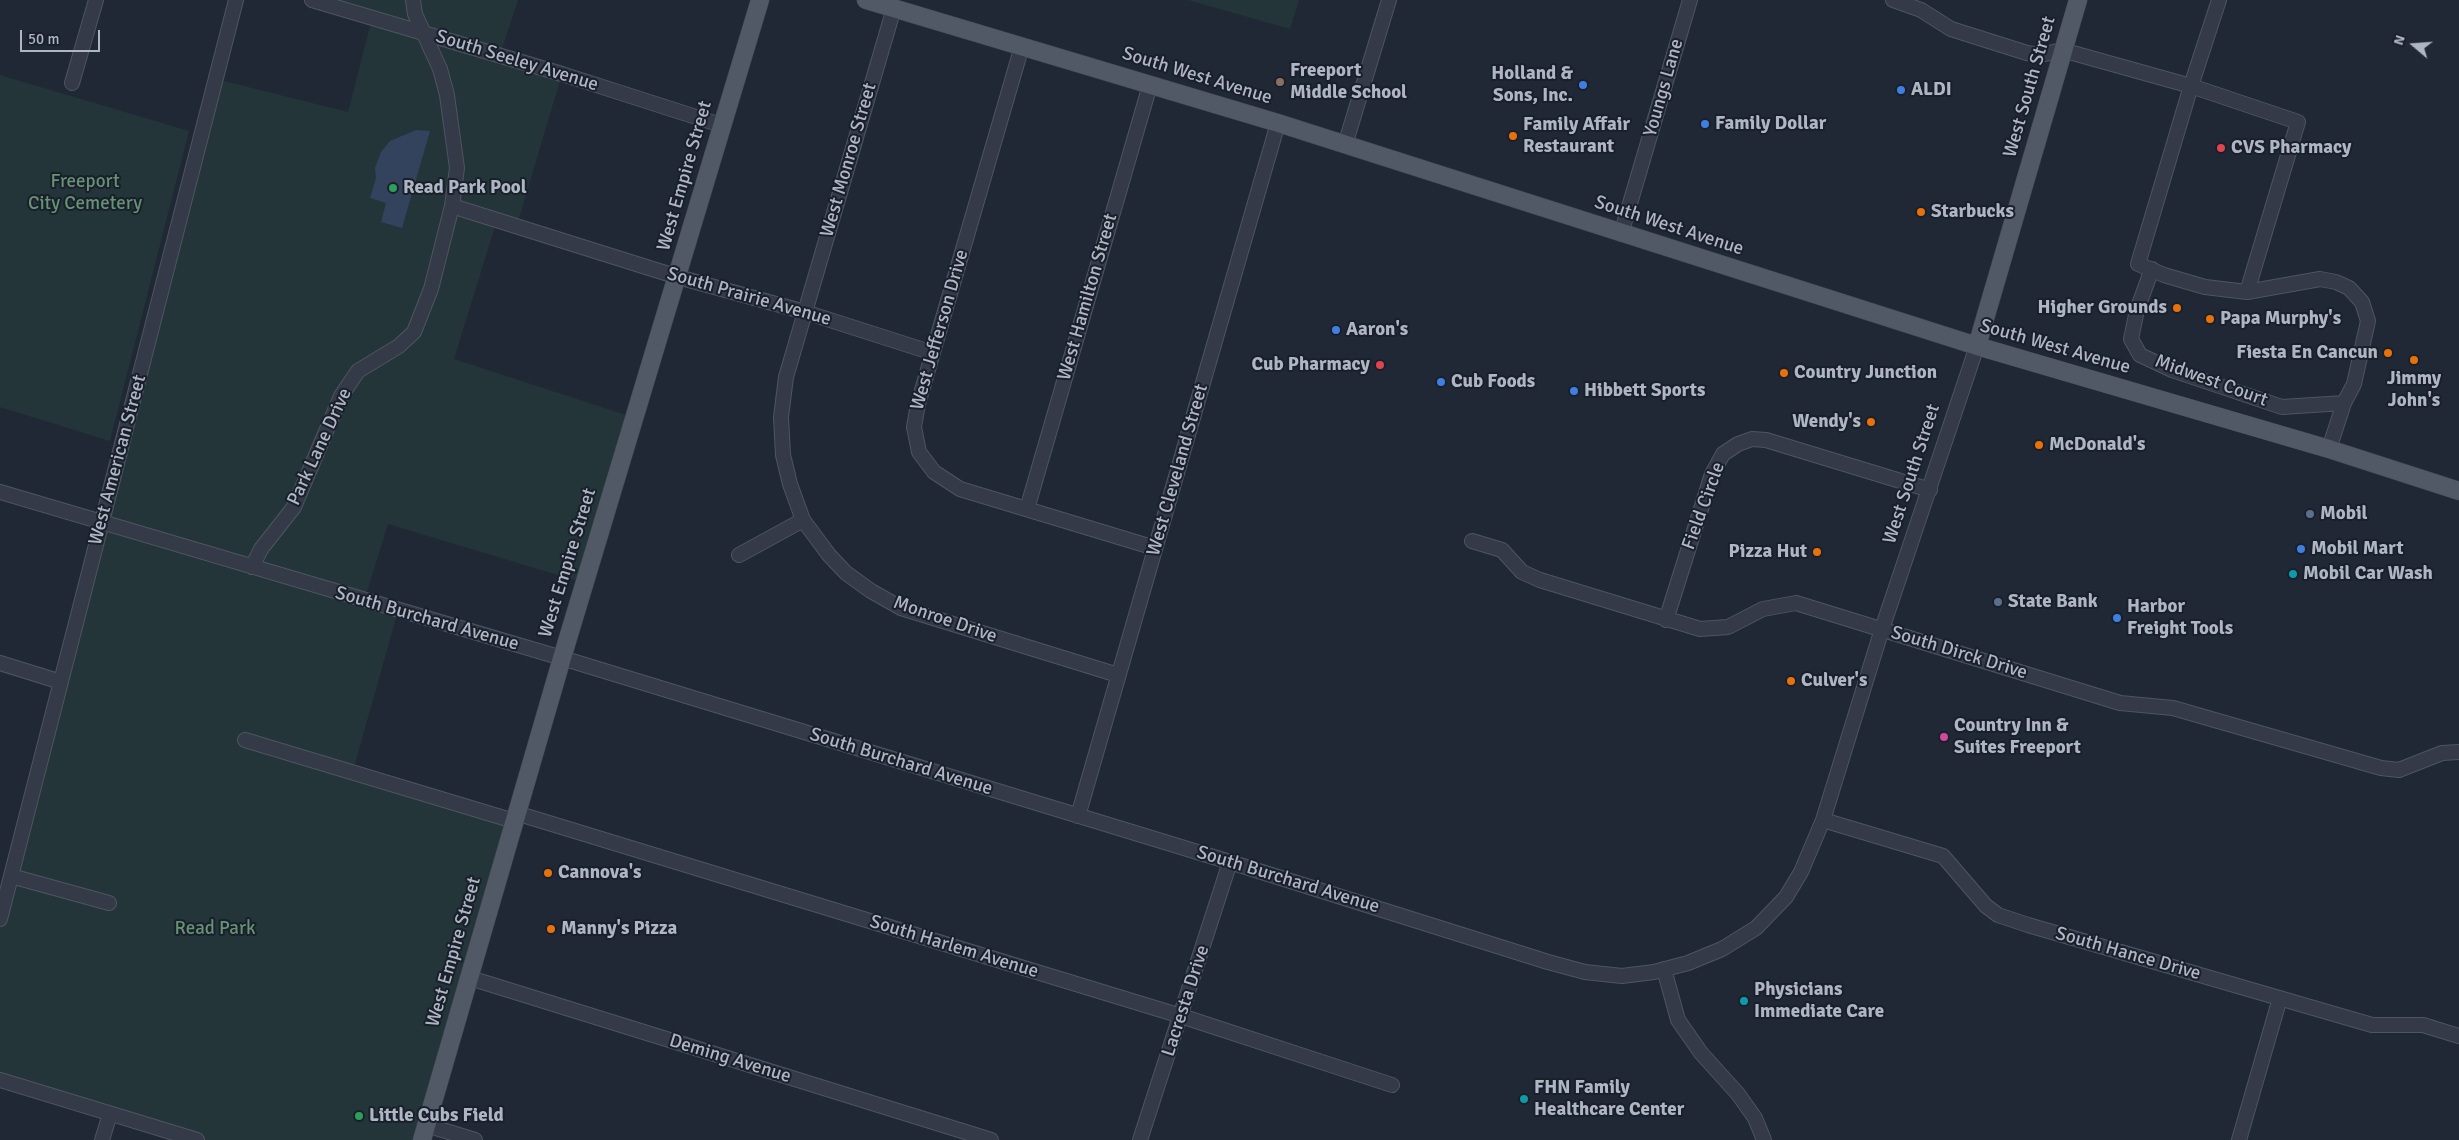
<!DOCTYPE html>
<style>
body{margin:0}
#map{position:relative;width:2459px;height:1140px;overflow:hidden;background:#202836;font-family:Signika,sans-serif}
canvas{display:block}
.north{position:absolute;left:2389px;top:20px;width:50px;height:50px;-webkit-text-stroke:4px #191f2b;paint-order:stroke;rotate:288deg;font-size:14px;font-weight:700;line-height:20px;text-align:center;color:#aeb5c3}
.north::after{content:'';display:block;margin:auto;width:18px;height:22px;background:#aeb5c3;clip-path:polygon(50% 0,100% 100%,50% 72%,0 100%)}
.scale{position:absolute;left:20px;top:30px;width:80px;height:22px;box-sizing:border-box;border:2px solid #aeb5c3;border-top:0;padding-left:6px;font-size:15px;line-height:18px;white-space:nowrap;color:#aeb5c3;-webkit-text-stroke:4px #191f2b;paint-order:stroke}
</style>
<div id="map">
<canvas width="2459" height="1140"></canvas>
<div class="north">N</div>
<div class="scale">50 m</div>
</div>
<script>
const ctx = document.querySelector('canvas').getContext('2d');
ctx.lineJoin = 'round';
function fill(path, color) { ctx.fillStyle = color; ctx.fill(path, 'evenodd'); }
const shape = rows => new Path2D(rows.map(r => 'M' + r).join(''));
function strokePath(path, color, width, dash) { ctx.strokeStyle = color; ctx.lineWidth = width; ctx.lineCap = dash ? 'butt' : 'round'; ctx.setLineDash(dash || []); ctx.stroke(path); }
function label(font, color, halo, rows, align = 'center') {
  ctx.font = font + ' Signika,sans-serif'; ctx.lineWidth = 4; ctx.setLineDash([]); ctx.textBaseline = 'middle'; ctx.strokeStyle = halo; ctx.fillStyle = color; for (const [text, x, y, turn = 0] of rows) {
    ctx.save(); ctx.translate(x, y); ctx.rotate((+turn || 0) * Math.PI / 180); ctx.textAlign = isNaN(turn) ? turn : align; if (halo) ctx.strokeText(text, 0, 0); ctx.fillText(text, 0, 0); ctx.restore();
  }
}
fill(shape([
 [338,0,518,0,500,55,562,74,517,225,497,220,454,359,626,415,578,581,388,524,364,601,398,611,352,774,514,822,416,1140,194,1140,0,1080,0,926,216,79,348,112,372,18,336,7],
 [1188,0,1299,0,1290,29],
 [0,75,189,131,110,441,0,407]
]), '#233538');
fill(shape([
 [416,130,430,131,402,228,381,222,386,203,370,198,376,178,375,168,381,152,390,141]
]), '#34435d');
const minor = shape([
 [312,0,562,74,721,125],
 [1893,0,1921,10,1951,29,2027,53,2041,55,2062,50,2191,86,2138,264,2164,275,2205,287,2247,292,2320,279,2336,282,2349,288,2362,302,2368,321,2354,384,2344,403,2329,449],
 [2219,0,2191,86,2298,122,2247,292],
 [894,8,786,377,781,417,783,455,790,484,803,520,829,555,846,573,871,591,901,608,1118,675],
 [1022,46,918,404,914,427,919,452,934,472,960,489,1155,548],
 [72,83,96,0],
 [1345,145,1389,0],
 [452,206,678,277,805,312,933,353],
 [1621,234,1690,0],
 [2152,269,2137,310,2131,339,2140,355,2172,370,2282,407,2344,403],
 [0,492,562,658,1230,862,1548,962,1585,972,1622,976,1654,972,1688,963,1722,949,1756,928,1786,897,1801,872,1823,820,1882,629,1977,346],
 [1027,509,1150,85],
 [1472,541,1502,550,1522,572,1540,580,1700,629,1728,627,1763,609,1796,603,2120,703,2173,708,2381,768,2399,770,2442,753,2459,752],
 [739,555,803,520],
 [252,567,261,549,294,507,341,396,358,371,399,346,414,332,431,289,452,206,457,168,447,95,440,69,415,14,413,0],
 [1666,620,1712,474,1723,454,1738,444,1752,439,1766,440,1930,490],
 [0,663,61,682],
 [245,740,514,821],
 [516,813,1181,1016,1392,1085],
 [1078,816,1278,123],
 [1823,820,1943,856,1986,906,1998,915,2028,925,2372,1025,2423,1025,2459,1036],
 [11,876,109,903],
 [0,919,236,0],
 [1664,969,1678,1020,1701,1053,1738,1094,1755,1118,1764,1140],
 [470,978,991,1140],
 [0,1080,197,1140],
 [426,1125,475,1140],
 [102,1140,110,1114],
 [1140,1140,1230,862],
 [2239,1140,2280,998]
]);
const major = shape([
 [866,0,1278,123,1977,346,2329,449,2459,491],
 [1977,346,2078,0],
 [422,1140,562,658,760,0]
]);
strokePath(minor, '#4e5561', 16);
strokePath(major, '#3d4350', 19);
strokePath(minor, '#343a47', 14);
strokePath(major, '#515967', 18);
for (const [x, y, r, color] of [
 [1280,82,5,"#8d6e63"],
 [1583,85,5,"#3f7fe0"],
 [1901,90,5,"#3f7fe0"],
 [1705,124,5,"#3f7fe0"],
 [1513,136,5,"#e8710a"],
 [2221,148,5,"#e0444e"],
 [393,188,5,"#2e9e5b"],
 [1921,212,5,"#e8710a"],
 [2177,308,5,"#e8710a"],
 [2210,319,5,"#e8710a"],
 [1336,330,5,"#3f7fe0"],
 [2388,353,5,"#e8710a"],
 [2414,360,5,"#e8710a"],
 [1380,365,5,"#e0444e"],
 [1784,373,5,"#e8710a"],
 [1441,382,5,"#3f7fe0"],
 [1574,391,5,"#3f7fe0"],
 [1871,422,5,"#e8710a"],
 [2039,445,5,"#e8710a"],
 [2310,514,5,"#5c6f8a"],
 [2301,549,5,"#3f7fe0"],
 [1817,552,5,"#e8710a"],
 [2293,574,5,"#0f9aa8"],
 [1998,602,5,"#5c6f8a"],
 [2117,618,5,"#3f7fe0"],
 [1791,681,5,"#e8710a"],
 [1944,737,5,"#d1479c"],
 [548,873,5,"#e8710a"],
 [551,929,5,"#e8710a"],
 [1744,1001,5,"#0f9aa8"],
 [1524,1099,5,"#0f9aa8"],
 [359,1116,5,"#2e9e5b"]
]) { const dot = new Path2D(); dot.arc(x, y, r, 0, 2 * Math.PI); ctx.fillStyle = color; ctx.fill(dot); strokePath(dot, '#191f2b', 2); }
label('19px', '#aeb5c3', '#191f2b', [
 ["South Seeley Avenue",517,61,17],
 ["South West Avenue",1197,76,17],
 ["West South Street",2030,87,-74],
 ["Youngs Lane",1664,88,-74],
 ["West Monroe Street",849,160,-74],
 ["West Empire Street",685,176,-74],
 ["South West Avenue",1669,226,18],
 ["South Prairie Avenue",749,297,16],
 ["West Hamilton Street",1088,297,-74],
 ["West Jefferson Drive",940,330,-74],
 ["South West Avenue",2055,347,16],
 ["Midwest Court",2211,381,20],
 ["Park Lane Drive",320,447,-65],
 ["West American Street",118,460,-75],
 ["West Cleveland Street",1178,470,-74],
 ["West South Street",1912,474,-72],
 ["Field Circle",1704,506,-70],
 ["West Empire Street",568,563,-73],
 ["South Burchard Avenue",427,619,16],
 ["Monroe Drive",945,620,19],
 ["South Dirck Drive",1959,653,17],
 ["South Burchard Avenue",901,762,17],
 ["South Burchard Avenue",1288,880,17],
 ["South Harlem Avenue",954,947,17],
 ["West Empire Street",454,952,-74],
 ["South Hance Drive",2128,954,16],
 ["Lacresta Drive",1186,1001,-72],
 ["Deming Avenue",730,1059,17]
]);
label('bold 19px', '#aeb5c3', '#191f2b', [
 ["Freeport",1290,71],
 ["Middle School",1290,93],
 ["Holland &",1573,74,"right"],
 ["Sons, Inc.",1573,96,"right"],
 ["ALDI",1911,90],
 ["Family Dollar",1715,124],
 ["Family Affair",1523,125],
 ["Restaurant",1523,147],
 ["CVS Pharmacy",2231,148],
 ["Read Park Pool",403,188],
 ["Starbucks",1931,212],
 ["Higher Grounds",2167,308,"right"],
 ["Papa Murphy's",2220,319],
 ["Aaron's",1346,330],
 ["Fiesta En Cancun",2378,353,"right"],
 ["Cub Pharmacy",1370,365,"right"],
 ["Country Junction",1794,373],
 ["Jimmy",2414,379,"center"],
 ["John's",2414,401,"center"],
 ["Cub Foods",1451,382],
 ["Hibbett Sports",1584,391],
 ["Wendy's",1861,422,"right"],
 ["McDonald's",2049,445],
 ["Mobil",2320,514],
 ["Mobil Mart",2311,549],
 ["Pizza Hut",1807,552,"right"],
 ["Mobil Car Wash",2303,574],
 ["State Bank",2008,602],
 ["Harbor",2127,607],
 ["Freight Tools",2127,629],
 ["Culver's",1801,681],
 ["Country Inn &",1954,726],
 ["Suites Freeport",1954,748],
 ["Cannova's",558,873],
 ["Manny's Pizza",561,929],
 ["Physicians",1754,990],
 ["Immediate Care",1754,1012],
 ["FHN Family",1534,1088],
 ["Healthcare Center",1534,1110],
 ["Little Cubs Field",369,1116]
], 'left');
label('19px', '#669373', '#191f2b', [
 ["Freeport",85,182],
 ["City Cemetery",85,204],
 ["Read Park",215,929]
]);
</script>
